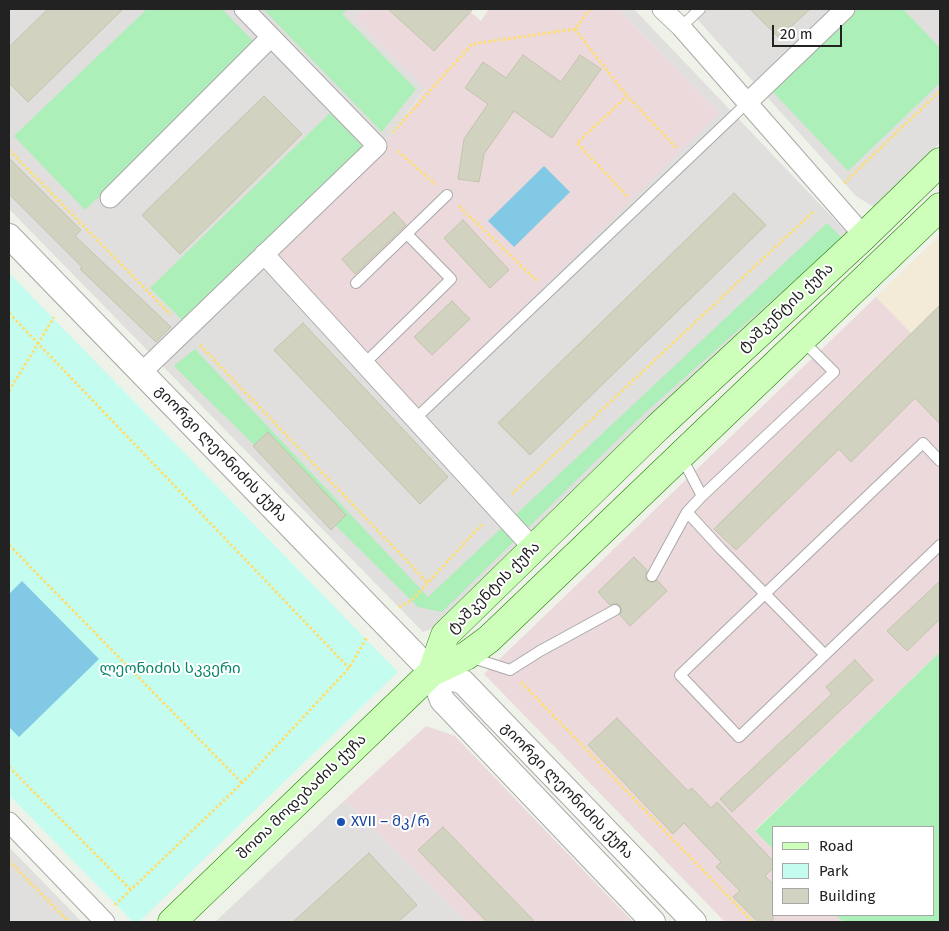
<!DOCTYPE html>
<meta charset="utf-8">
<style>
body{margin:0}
#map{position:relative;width:949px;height:931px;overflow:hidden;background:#eff2e8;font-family:"Fira Sans",sans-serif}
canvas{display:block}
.frame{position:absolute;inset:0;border:10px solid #222;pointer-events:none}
.legend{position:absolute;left:772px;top:826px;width:162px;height:90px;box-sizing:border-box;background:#fff;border:1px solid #a7a7a7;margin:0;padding:6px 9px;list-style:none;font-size:15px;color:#222}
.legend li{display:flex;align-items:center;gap:10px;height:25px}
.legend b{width:25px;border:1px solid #a7a7a7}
.scale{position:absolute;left:772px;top:25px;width:70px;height:22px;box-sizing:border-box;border:2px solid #222;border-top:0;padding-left:6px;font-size:15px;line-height:18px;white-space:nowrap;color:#222;-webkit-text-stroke:4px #fff;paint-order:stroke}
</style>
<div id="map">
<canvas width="949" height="931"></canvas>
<div class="frame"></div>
<ul class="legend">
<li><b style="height:6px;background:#cdfeba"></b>Road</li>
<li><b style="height:14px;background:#c4fdef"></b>Park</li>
<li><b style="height:14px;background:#d1d3c0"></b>Building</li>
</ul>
<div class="scale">20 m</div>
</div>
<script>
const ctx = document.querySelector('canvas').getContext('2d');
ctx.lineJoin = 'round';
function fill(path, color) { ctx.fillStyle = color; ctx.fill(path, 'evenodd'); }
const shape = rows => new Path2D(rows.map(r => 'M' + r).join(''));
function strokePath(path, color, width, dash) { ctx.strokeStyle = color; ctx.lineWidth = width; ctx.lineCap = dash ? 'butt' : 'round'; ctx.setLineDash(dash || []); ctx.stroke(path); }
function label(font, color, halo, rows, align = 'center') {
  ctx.font = font + ' "Fira Sans","Noto Sans Georgian",sans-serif'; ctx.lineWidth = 4; ctx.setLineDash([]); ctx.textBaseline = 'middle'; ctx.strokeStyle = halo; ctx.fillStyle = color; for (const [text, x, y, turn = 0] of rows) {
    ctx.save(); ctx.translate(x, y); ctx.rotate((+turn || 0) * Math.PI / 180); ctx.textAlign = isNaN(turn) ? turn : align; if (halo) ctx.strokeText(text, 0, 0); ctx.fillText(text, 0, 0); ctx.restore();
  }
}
fill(shape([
 [9,9,365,9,355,18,426,88,380,150,719,113,618,9,634,9,851,237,447,623,423,632,9,209],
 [688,9,940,9,940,143,875,208,856,196],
 [345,800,467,922,215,922],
 [9,847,82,922,9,922]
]), '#e0dfde');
fill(shape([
 [940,235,940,363,876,297]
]), '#f3ebd7');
fill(shape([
 [365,9,467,9,481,21,489,9,618,9,719,113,417,412,272,254,380,150,426,89,355,18],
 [876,297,940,363,940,652,755,830,773,849,773,915,836,915,843,922,725,922,484,674],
 [426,726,455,736,633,922,467,922,345,800]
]), '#ecd9dc');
fill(shape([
 [147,9,222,9,257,45,85,210,14,136],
 [263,9,348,9,342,14,416,89,382,132],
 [858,9,903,9,940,48,940,83,848,171,771,90],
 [330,113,363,147,183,321,150,288],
 [827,223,842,238,647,411,442,612,418,607,174,366,195,349,428,597],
 [940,652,940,922,843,922,836,915,933,915,933,827,773,827,773,849,755,831]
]), '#acefb8');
fill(shape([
 [9,273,398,672,139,922,133,922,9,795]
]), '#c4fdef');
fill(shape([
 [544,166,570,192,514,247,488,221],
 [22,581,99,659,19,737,9,727,9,594]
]), '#82c9e5');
const building = shape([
 [48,9,123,9,28,102,9,83,9,47,48,9],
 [388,9,473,9,434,51,388,9],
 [750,9,810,9,779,38,750,9],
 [523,55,561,82,580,55,601,69,552,138,514,111,484,154,479,182,458,179,464,139,488,104,465,88,483,62,506,78,523,55],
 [264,96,302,134,180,254,142,215,264,96],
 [9,158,81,230,75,236,171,327,156,342,80,269,82,267,9,194,9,158],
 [734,193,766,225,530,455,498,423,734,193],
 [394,212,406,225,355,274,342,259,394,212],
 [463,220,509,270,490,288,444,238,463,220],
 [452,301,470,319,432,355,414,337,452,301],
 [940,305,940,424,915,398,851,462,839,449,736,550,714,529,940,305],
 [303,323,448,477,420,504,274,350,303,323],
 [268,432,346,515,331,530,253,446,268,432],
 [634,557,647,570,645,576,646,580,652,583,657,580,667,591,630,626,620,615,622,610,619,604,615,603,610,605,598,592,634,557],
 [940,581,940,619,907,651,887,631,940,581],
 [855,660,873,680,732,812,720,799,832,694,826,687,855,660],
 [617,718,688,791,692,788,711,808,717,802,773,861,773,868,765,876,773,884,773,922,758,922,733,897,740,891,716,867,721,862,684,823,673,834,588,745,617,718],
 [443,827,535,922,487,922,418,850,443,827],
 [369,853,417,905,398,922,293,922,369,853]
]);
fill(building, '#d1d3c0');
strokePath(building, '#c2c5a9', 1);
const service = shape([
 [681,27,700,9],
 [356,283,447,195],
 [364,364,451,279,407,234],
 [415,419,747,103],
 [681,456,702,496,834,372,802,340],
 [940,461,923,443,680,675,739,737,940,545],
 [687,512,721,549,825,655],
 [652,576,687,512,702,496],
 [470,657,510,670,540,651,615,610]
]);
const minor = shape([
 [662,9,681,27,864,236],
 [747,103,845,9],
 [110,198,271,37],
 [264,254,533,548],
 [141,373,377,146,244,9],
 [9,822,105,922]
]);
const tertiary = shape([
 [9,236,432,672,442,700,653,922],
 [432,672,463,682,694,922]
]);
const secondary = shape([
 [432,672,445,635,657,428,864,236,940,162],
 [172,922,432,672,466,656,489,639,940,207]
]);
strokePath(service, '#a9a9a9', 12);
strokePath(minor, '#a9a9a9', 21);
strokePath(tertiary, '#a9a9a9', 26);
strokePath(secondary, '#1c8100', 29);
strokePath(shape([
 [575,29,627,96],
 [393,132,472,44,575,29,590,9],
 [9,150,171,315],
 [398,151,436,185],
 [844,183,940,91],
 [627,196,577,143,627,96,677,148],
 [459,206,537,281],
 [9,313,349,668],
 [200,345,428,583],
 [9,391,54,317],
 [512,494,814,211],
 [9,545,242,783],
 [399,607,411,601,483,523],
 [521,682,753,922],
 [9,767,131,890],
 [9,861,69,922],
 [115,905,242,783,349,668,367,637]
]), '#ffde6c', 3, [2.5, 2.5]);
strokePath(service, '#fff', 10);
strokePath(minor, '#fff', 19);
strokePath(tertiary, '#fff', 24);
strokePath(secondary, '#cdfeba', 28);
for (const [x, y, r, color] of [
 [341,822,5,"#1a4fb4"]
]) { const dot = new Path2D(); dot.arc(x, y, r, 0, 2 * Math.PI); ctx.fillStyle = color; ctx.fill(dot); strokePath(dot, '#fff', 2); }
label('15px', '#222', '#fff', [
 ["ტაშკენტის ქუჩა",786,308,-43],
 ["გიორგი ლეონიძის ქუჩა",221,454,46],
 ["ტაშკენტის ქუჩა",494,588,-45],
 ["გიორგი ლეონიძის ქუჩა",567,791,46],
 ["შოთა მოდებაძის ქუჩა",302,797,-44]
]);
label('15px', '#058566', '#fff', [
 ["ლეონიძის სკვერი",170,669]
]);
label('15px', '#164399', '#fff', [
 ["XVII – მკ/რ",351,822]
], 'left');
</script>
